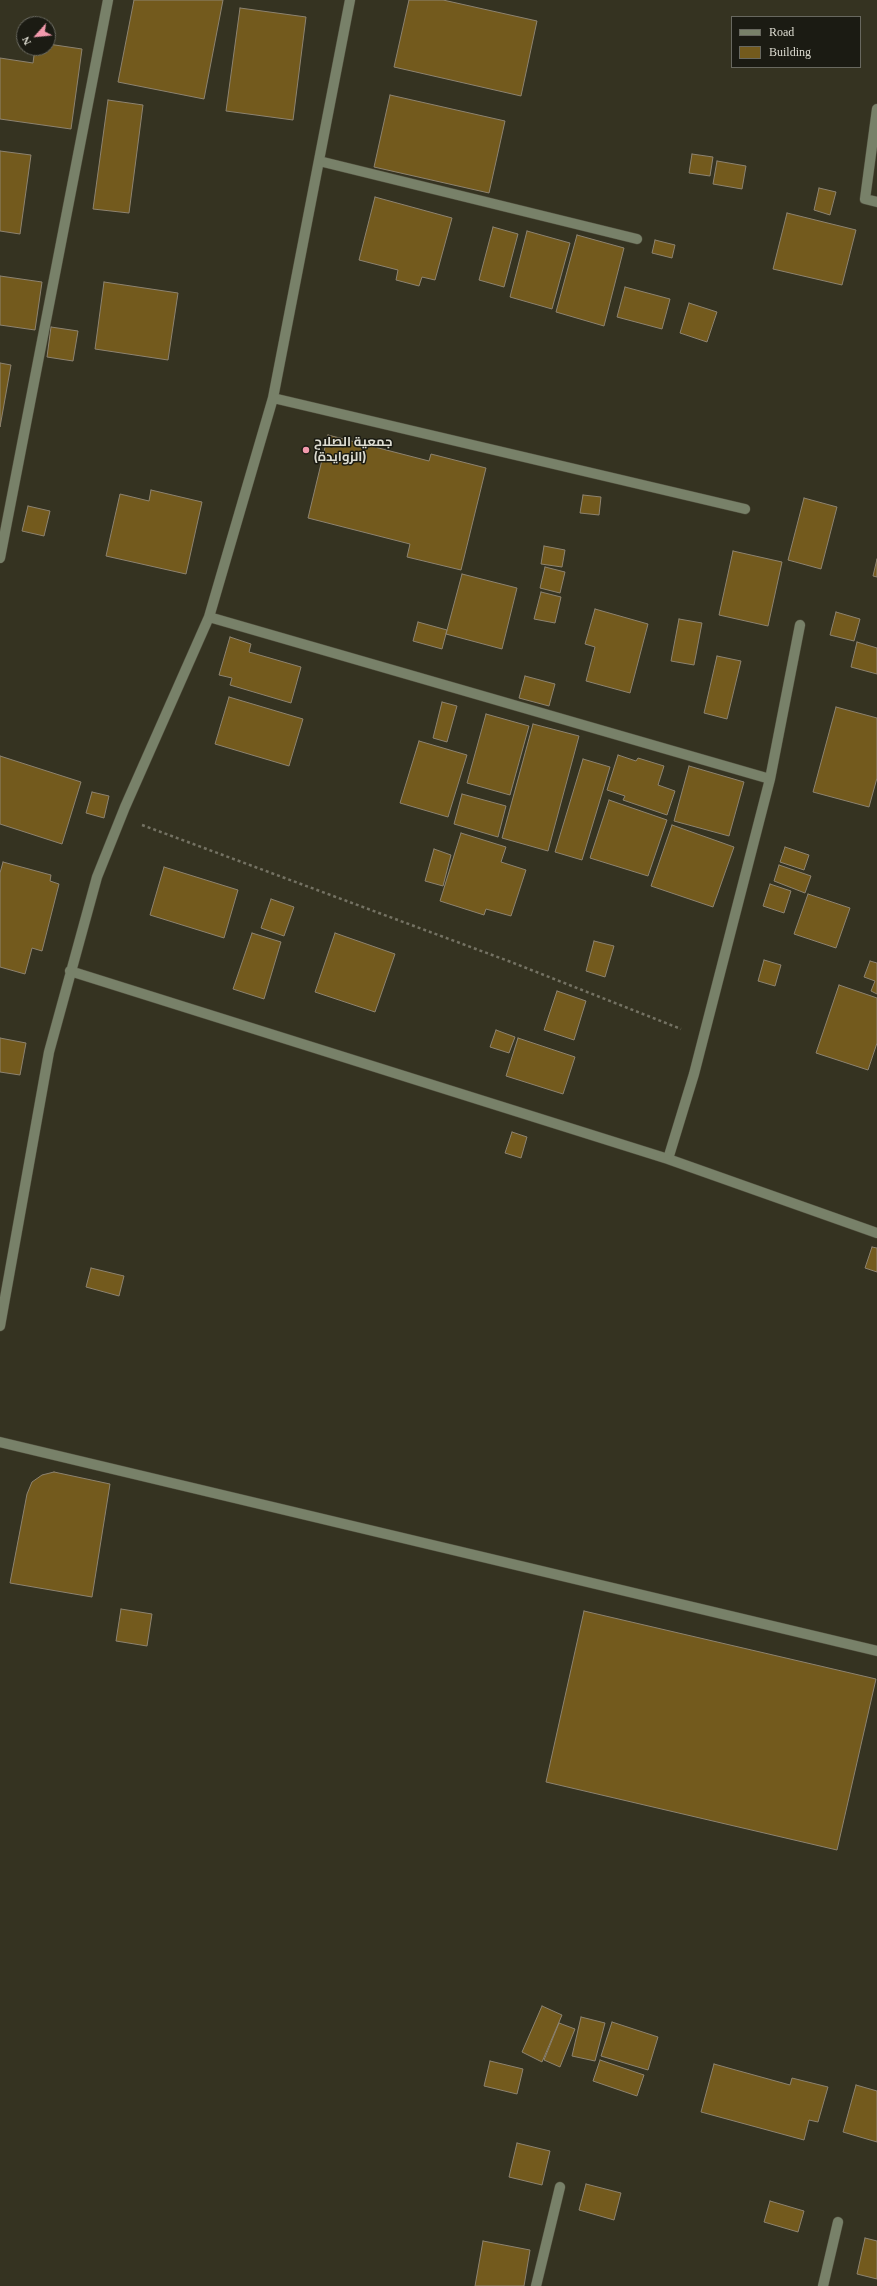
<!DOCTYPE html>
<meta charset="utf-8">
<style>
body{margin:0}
#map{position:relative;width:877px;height:2286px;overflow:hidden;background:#353321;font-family:Georgia,serif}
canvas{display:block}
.legend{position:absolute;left:731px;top:16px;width:130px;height:52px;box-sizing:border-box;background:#1b1b13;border:1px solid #68685f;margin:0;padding:5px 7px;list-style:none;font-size:12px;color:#dcdbd0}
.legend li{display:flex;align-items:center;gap:8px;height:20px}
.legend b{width:20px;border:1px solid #68685f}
.north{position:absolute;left:16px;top:16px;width:40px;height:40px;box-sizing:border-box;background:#1b1b13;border:1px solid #68685f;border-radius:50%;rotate:243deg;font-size:11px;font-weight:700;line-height:16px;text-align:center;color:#dcdbd0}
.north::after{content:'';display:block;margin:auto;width:14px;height:18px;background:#f29aad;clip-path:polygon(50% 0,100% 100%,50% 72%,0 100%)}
</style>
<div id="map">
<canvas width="877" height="2286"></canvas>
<ul class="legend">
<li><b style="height:5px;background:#788169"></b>Road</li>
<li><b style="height:11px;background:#735a1d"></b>Building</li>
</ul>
<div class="north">N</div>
</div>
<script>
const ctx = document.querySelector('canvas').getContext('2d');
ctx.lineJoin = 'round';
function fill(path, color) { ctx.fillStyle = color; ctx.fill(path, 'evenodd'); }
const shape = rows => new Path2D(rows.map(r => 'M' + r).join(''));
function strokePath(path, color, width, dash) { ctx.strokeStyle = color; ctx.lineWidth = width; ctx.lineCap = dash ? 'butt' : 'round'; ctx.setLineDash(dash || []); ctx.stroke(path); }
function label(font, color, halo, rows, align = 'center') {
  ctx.font = font + ' Georgia,Cairo,serif'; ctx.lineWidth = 3; ctx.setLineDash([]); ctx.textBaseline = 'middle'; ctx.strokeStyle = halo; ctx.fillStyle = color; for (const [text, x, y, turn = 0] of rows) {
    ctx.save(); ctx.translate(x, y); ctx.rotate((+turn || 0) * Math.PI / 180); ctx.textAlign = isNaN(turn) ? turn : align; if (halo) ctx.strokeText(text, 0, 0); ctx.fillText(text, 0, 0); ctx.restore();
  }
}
const building = shape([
 [134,0,223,0,204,99,118,82,134,0],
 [409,0,443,0,537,21,521,96,394,67,409,0],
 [240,8,306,17,293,120,226,111,240,8],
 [48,44,82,49,71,129,0,119,0,58,33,63,35,48,48,48,48,44],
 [390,95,505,121,489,193,374,167,390,95],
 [108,100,143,105,129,213,93,209,108,100],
 [0,151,31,155,20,234,0,231,0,151],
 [692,154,713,157,710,176,689,173,692,154],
 [717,161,746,166,742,189,713,184,717,161],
 [819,188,836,192,830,215,814,210,819,188],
 [375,197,452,218,435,280,422,277,419,286,396,280,398,270,359,260,375,197],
 [787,213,856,230,842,285,773,269,787,213],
 [493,227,518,234,504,287,479,280,493,227],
 [527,231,570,243,552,309,510,297,527,231],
 [577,235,624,248,604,326,556,312,577,235],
 [655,240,675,245,672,258,652,253,655,240],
 [0,276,42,282,35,330,0,325,0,276],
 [104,282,178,293,168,360,95,349,104,282],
 [625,287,670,299,662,329,617,317,625,287],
 [689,303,717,312,707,342,680,333,689,303],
 [51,327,78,331,73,361,47,357,51,327],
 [0,363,11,365,0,427,0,363],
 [328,435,429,461,431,454,486,468,461,570,407,557,410,544,308,518,328,435],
 [151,490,202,502,186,574,106,556,120,494,149,501,151,490],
 [583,495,601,497,599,515,580,513,583,495],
 [804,498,837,507,821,569,788,560,804,498],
 [28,506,50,511,44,536,22,531,28,506],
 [544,546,565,550,562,567,541,564,544,546],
 [733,551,782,562,768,626,719,615,733,551],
 [877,559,877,577,873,576,877,559],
 [545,567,565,572,560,593,540,588,545,567],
 [462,574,517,588,502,649,446,634,462,574],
 [541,592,561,597,555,623,534,619,541,592],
 [595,609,648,624,630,693,586,681,595,647,585,644,595,609],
 [836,612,860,619,854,641,830,635,836,612],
 [679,619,702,623,694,665,671,661,679,619],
 [418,622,447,630,442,649,413,641,418,622],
 [230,637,251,644,249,652,301,667,291,703,230,685,232,678,219,675,230,637],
 [857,642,877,648,877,674,851,667,857,642],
 [717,656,741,661,727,719,704,713,717,656],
 [525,676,555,684,549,706,519,698,525,676],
 [229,697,303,719,289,766,215,744,229,697],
 [442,702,457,706,447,742,433,738,442,702],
 [836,707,877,718,877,778,869,807,813,792,836,707],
 [486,714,529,726,510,795,467,783,486,714],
 [533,724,579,736,548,851,502,838,533,724],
 [419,741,467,755,448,817,400,803,419,741],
 [618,755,636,761,638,758,664,766,658,785,675,791,667,815,623,800,625,796,607,790,618,755],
 [0,756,81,782,62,844,0,824,0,756],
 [583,759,610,767,582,860,555,852,583,759],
 [689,766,744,782,729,836,674,821,689,766],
 [92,792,109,796,104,818,86,813,92,792],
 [462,794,506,806,498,837,454,824,462,794],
 [609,800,667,820,648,876,590,858,609,800],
 [672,825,734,847,713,907,651,886,672,825],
 [461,833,506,847,501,862,526,870,511,916,486,909,484,915,440,901,461,833],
 [785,847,809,855,804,870,780,862,785,847],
 [434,849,451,855,443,886,425,881,434,849],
 [3,862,51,875,50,881,59,884,42,951,32,948,25,974,0,967,0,873,3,862],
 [779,865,811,876,805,893,774,881,779,865],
 [164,867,238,890,224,938,150,915,164,867],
 [770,884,791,891,784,913,763,906,770,884],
 [808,894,850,908,836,948,794,934,808,894],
 [271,899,294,907,284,936,261,928,271,899],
 [252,933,281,942,264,999,233,989,252,933],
 [335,933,395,954,375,1012,315,992,335,933],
 [594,941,614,946,605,977,586,971,594,941],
 [764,960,781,965,775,986,758,981,764,960],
 [870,961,877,963,877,994,871,991,875,981,864,977,870,961],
 [839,985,877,998,877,1043,868,1070,816,1053,839,985],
 [557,991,586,1001,574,1040,544,1030,557,991],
 [496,1030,515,1037,509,1053,490,1047,496,1030],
 [0,1038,26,1043,20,1075,0,1072,0,1038],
 [518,1038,575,1057,563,1094,506,1076,518,1038],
 [512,1132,527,1137,521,1158,505,1153,512,1132],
 [872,1247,877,1248,877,1272,865,1268,872,1247],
 [91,1268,124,1276,119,1296,86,1287,91,1268],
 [54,1472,110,1484,92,1597,10,1583,27,1494,32,1482,42,1475,54,1472],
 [121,1609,152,1614,147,1646,116,1641,121,1609],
 [584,1611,876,1679,837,1850,546,1782,584,1611],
 [542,2006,562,2015,542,2062,522,2052,542,2006],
 [581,2017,605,2023,595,2061,572,2056,581,2017],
 [612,2022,658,2037,648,2070,601,2056,612,2022],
 [559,2023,575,2029,560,2067,544,2060,559,2023],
 [600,2060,644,2075,637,2096,593,2081,600,2060],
 [490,2061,523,2069,517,2094,484,2086,490,2061],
 [714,2064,790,2085,792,2078,828,2087,818,2122,809,2120,804,2140,701,2112,714,2064],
 [856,2085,877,2091,877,2142,843,2132,856,2085],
 [517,2143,550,2151,542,2185,509,2177,517,2143],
 [586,2184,621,2193,614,2220,579,2210,586,2184],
 [770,2201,804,2211,798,2232,764,2222,770,2201],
 [865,2238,877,2241,877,2279,857,2274,865,2238],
 [483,2241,530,2250,524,2286,475,2286,483,2241]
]);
fill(building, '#735a1d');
strokePath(building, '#8d8370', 1);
const minor = shape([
 [877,109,865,199,877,202],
 [319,161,637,239],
 [273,398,745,509],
 [0,558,108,0],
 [209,617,770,779],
 [70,971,668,1159,877,1233],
 [668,1159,694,1074,770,779,800,625],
 [0,1326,49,1052,97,877,125,807,209,617,273,398,350,0],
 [0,1442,877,1651],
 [536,2286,560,2187],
 [823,2286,838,2222]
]);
strokePath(minor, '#504e3d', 11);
strokePath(shape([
 [142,825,511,962,681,1029]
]), '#747263', 2.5, [3, 3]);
strokePath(minor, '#788169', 10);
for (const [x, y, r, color] of [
 [306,450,4,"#f29aad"]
]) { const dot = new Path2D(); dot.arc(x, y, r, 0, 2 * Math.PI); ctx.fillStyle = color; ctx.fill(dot); strokePath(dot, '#1b1b13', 1.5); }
label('bold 13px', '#dcdbd0', '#1b1b13', [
 ["جمعية الصلاح",314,443],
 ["(الزوايدة)",314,458]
], 'left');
</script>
